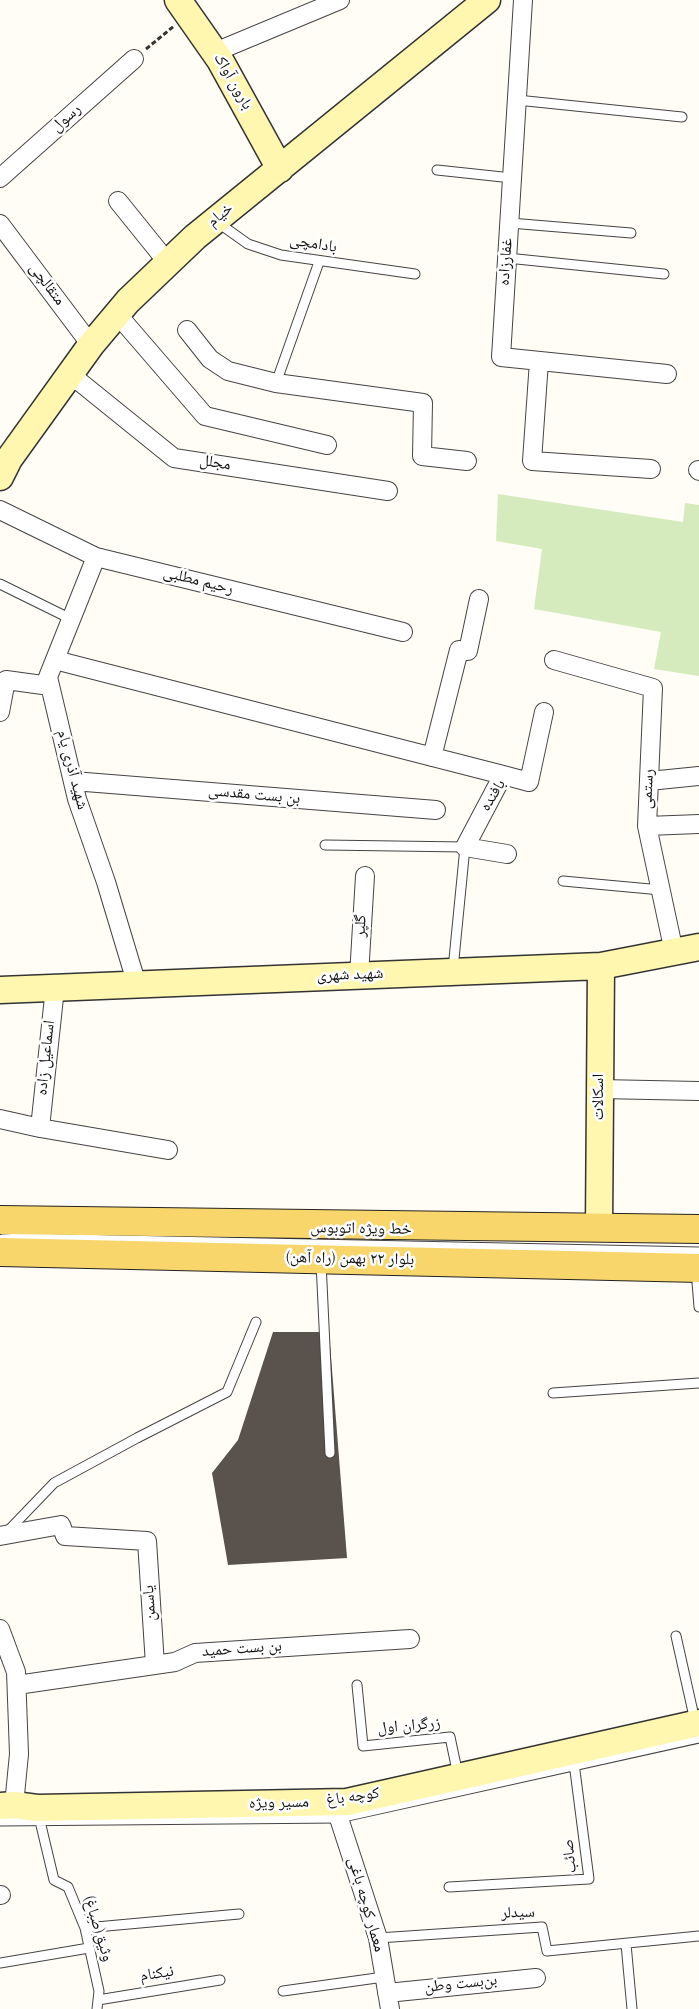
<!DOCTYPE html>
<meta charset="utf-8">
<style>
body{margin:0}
canvas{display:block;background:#fffdf5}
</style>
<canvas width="699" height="2009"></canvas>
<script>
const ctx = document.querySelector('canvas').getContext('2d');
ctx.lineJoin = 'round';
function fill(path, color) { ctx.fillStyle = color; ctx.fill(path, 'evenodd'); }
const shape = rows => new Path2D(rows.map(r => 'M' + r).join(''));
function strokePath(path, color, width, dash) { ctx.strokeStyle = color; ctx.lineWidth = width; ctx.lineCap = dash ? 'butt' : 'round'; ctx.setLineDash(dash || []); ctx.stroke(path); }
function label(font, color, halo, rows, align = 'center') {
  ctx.font = font + ' Spectral,"Noto Naskh Arabic",serif'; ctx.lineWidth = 5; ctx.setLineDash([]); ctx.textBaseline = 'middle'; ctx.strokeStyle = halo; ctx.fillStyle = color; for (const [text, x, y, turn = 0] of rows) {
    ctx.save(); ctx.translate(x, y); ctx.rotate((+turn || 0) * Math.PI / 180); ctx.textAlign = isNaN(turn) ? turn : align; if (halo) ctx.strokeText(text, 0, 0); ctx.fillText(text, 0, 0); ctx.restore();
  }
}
fill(shape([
 [498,494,683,522,685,503,699,505,699,676,654,669,661,632,534,609,542,549,496,541]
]), '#d5ebbd');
fill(shape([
 [273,1332,329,1332,347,1558,228,1565,212,1473,238,1440]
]), '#5a524d');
const lane = shape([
 [517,100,682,117],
 [437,170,512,178],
 [217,222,248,244,281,255,415,274],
 [510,223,631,233],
 [507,258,664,274],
 [276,383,319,262],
 [0,584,71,619],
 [325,845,465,847,453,969],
 [563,881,661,890],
 [2,1239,22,1238,699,1252],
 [321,1262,330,1453],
 [696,1270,699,1307],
 [553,1393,699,1383],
 [6,1533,54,1483,137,1438,227,1392,256,1322],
 [676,1636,695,1721],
 [357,1685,363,1746,450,1737,458,1775],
 [39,1817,54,1880,68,1887,85,1928,99,1991,97,2009],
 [0,1821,339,1818,699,1738],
 [449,1887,589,1879,574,1763],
 [85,1928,239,1914],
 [378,1938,542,1927,547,1951,699,1936],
 [626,1944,632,2009],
 [0,1963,89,1948],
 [283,1991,384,1977],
 [98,2000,220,1980]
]);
const street = shape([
 [523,0,501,357,667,374],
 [215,52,340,0],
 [0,178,134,59],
 [118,201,168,263],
 [0,224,91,345],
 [117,314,205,416,327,445],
 [187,330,210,359,228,371,276,383,423,403,422,456,467,461],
 [539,361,532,461,651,469],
 [70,374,174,458,388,491],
 [698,470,699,471],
 [0,510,96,557,403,632],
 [96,557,48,677,77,799,106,882,137,985],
 [55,660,503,775],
 [554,660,653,688,647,826,674,952],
 [0,712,6,680,50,686],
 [432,757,459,650,468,651,479,599],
 [73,781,436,810],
 [649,781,699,776],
 [647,826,699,824],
 [507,854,465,847,503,775,529,782,544,712],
 [359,976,365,876],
 [600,1089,699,1091],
 [0,1119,40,1128,168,1150],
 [40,1128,55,988],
 [0,1536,61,1525,65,1536,147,1541,155,1665],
 [0,1629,16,1672,19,1754,14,1805],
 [17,1685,175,1662,195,1653,410,1639],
 [334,1803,378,1938,390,2009],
 [0,1895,1,1895],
 [387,1993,536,1978]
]);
const secondary = shape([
 [178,0,220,60,280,169],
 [0,477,9,459,91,345,128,301,195,237,487,0],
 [0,990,601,966,699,947],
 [599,1227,601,966],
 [0,1806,14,1805,37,1808,347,1802,699,1723]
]);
const primary = shape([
 [0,1220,699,1229],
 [0,1252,699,1268]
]);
strokePath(lane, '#444', 11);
strokePath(street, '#444', 20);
strokePath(secondary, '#333', 29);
strokePath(primary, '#222', 30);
strokePath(shape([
 [146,49,174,26]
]), '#333', 3, [5, 2.5]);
strokePath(lane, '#fff', 9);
strokePath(street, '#fff', 18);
strokePath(secondary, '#fff6b0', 26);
strokePath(primary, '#f9d66b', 28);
label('16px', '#111', '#fff', [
 ["بارون آواک",232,82,60],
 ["رسول",67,119,-42],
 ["خیام",221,216,-39],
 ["بادامچی",313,245,9],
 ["غفارزاده",507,262,-86],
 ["متقالچی",46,285,53],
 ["مجلل",215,464,9],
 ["رحیم مطلبی",198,582,14],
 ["شهید آذری یام",71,770,75],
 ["رستمی",649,789,-87],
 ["بن بست مقدسی",254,796,5],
 ["بافنده",494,796,-58],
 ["گلپر",362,926,-87],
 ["شهید شهری",350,976,-2],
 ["اسماعیل زاده",47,1058,-84],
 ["اسکالات",600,1097,-90],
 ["خط ویژه اتوبوس",361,1230,1],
 ["بلوار ۲۲ بهمن (راه آهن)",350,1260,1],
 ["یاسمن",151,1603,-94],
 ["بن بست حمید",242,1650,-4],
 ["زرگران اول",409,1727,-5],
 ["کوچه باغ",353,1798,-8],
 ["مسیر ویژه",279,1804,-1],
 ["صائب",571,1856,-96],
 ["معمار کوچه باغی",365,1905,74],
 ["سیدلر",518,1914,-2],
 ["وثیق(صباغ)",97,1929,73],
 ["نیکنام",157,1975,-9],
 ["بن‌بست وطن",461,1985,-6]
]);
</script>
